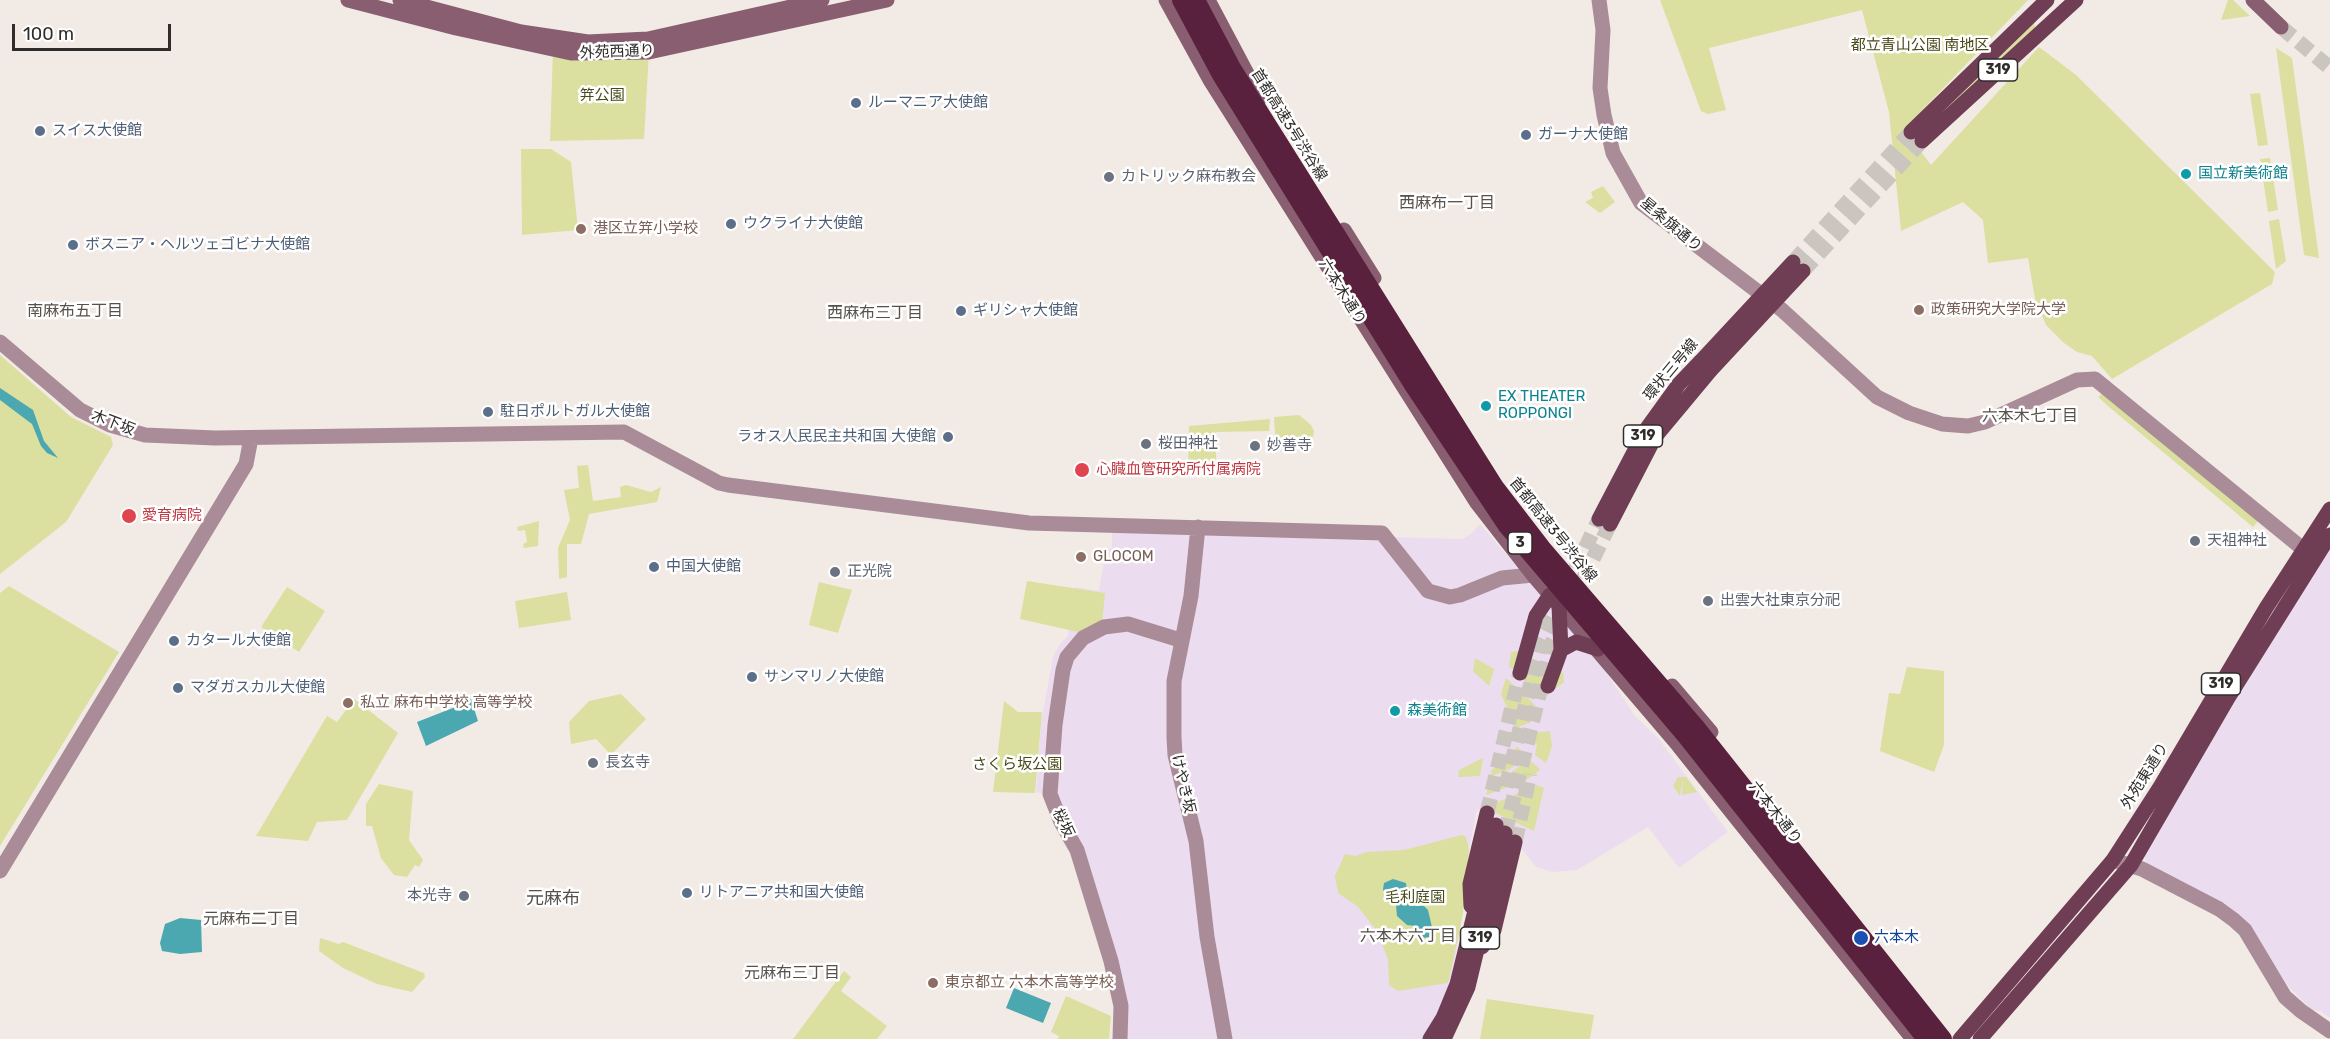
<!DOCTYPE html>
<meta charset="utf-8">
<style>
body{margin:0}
#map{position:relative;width:2330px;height:1039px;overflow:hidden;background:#f2ebe5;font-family:Rubik,sans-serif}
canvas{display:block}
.scale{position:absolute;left:12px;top:24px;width:159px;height:27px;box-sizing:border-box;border:3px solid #2f2c2a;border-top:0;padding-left:8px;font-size:18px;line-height:21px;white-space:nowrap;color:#2f2c2a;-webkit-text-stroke:4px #fff;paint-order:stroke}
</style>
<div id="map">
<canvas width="2330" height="1039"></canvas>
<div class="scale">100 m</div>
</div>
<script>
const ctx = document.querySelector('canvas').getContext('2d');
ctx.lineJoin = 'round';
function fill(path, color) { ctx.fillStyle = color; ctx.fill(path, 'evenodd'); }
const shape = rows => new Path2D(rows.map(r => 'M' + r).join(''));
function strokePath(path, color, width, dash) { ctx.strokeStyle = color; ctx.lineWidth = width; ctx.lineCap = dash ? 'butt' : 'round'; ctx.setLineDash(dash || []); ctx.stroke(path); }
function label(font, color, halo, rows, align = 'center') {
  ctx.font = font + ' Rubik,"Noto Sans JP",sans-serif'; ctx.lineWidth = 5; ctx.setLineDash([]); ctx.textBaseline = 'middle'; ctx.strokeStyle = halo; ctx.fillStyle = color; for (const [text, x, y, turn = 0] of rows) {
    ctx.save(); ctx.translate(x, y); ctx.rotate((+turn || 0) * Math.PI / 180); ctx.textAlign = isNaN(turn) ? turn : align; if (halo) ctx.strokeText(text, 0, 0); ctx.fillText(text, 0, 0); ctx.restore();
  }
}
fill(shape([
 [1480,524,1596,657,1635,716,1658,738,1728,832,1679,868,1648,827,1577,870,1553,872,1536,867,1493,813,1477,810,1466,864,1466,890,1453,974,1437,1015,1422,1039,1126,1039,1057,796,1036,792,1041,723,1053,657,1059,645,1068,636,1075,587,1099,591,1106,550,1112,548,1112,530,1379,541,1390,537,1462,539,1471,534],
 [2330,543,2330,1018,2320,1011,2312,1010,2288,986,2244,919,2226,904,2149,866,2143,855]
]), '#ecdcef');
fill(shape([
 [1660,0,2028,0,1904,129,1931,165,2039,47,2076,75,2275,272,2272,284,2112,379,2092,356,2077,352,2064,343,2046,325,2035,299,2028,258,1988,263,1983,220,1963,202,1901,231,1889,112,1862,10,1709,48,1726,110,1708,114,1701,111],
 [2228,0,2233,0,2250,16,2221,20],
 [2029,23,2034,23,2035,28,1918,136],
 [2276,48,2292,58,2319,258,2304,255],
 [553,50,649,52,644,139,550,141],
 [2260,93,2268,145,2258,146,2250,94],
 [521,149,551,149,571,162,578,230,522,235],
 [2270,158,2278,210,2268,212,2260,159],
 [1603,186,1615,202,1600,213,1585,202,1593,198,1591,192],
 [2279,219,2286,261,2276,269,2269,221],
 [0,355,71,417,111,437,113,445,66,522,0,574],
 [2104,392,2259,520,2253,527,2109,407,2098,397],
 [1299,415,1311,425,1314,431,1313,437,1306,441,1276,446,1274,417],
 [1270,419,1269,431,1216,432,1216,469,1188,471,1189,426],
 [588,465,593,501,621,497,620,487,626,485,651,492,661,487,657,502,589,514,581,544,567,544,567,577,559,579,558,548,570,520,564,490,579,488,577,466],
 [539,521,538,546,524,548,523,544,527,542,525,530,518,531,517,527],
 [1027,581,1105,593,1102,625,1083,633,1020,619],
 [819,582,852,590,838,633,809,625],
 [9,586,119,652,0,846,0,593],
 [287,587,325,611,299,652,261,627],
 [567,592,571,620,519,628,515,601],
 [1517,651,1563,673,1564,682,1544,698,1509,666,1511,652],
 [1475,658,1494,669,1489,686,1473,671],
 [1907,667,1944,671,1944,745,1934,772,1880,751,1889,693,1900,694],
 [1506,678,1535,705,1526,712,1531,722,1516,728,1501,694],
 [621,694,646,719,611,755,596,739,571,744,569,722,589,701],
 [354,699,398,733,347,820,317,822,308,841,256,836,327,716,337,722],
 [1004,701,1018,712,1042,712,1035,793,993,792],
 [1550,731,1552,746,1546,763,1535,755,1537,744,1523,741,1525,734],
 [1517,747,1527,756,1524,759,1507,771,1490,776,1492,770],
 [1483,758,1480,776,1458,777,1459,770],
 [1529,760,1540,769,1536,774,1522,782,1486,795,1490,780,1512,772],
 [1678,777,1686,777,1697,792,1682,795,1683,778,1680,796,1673,786],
 [379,784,413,791,409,840,423,860,419,867,415,865,407,877,394,875,381,858,372,826,366,826,366,804],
 [1537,785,1544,788,1534,831,1485,808],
 [1462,835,1466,837,1469,851,1463,913,1449,980,1447,983,1398,991,1389,985,1388,960,1378,932,1357,906,1338,893,1335,876,1345,854,1356,856,1366,852,1404,850],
 [320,938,339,944,343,942,424,973,425,977,412,992,377,984,343,968,319,951],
 [844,971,851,977,841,991,887,1026,877,1039,793,1039],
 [1066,996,1111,1016,1109,1039,1058,1039,1059,1036,1051,1032],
 [1487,999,1594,1015,1590,1039,1480,1039]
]), '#dbdf9f');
fill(shape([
 [0,388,33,410,44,441,58,458,47,453,41,446,32,424,0,400],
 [470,696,478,721,426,746,417,722,463,704,462,699],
 [1393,879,1406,883,1409,906,1424,906,1428,910,1434,936,1423,938,1416,926,1407,925,1397,916,1396,905,1391,905,1386,900,1383,889,1384,883],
 [180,918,201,920,202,952,180,954,162,951,160,943,165,924],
 [1014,988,1051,1003,1043,1023,1006,1008]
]), '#4ba8b0');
strokePath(shape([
 [2281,27,2330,68]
]), '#cbc5c0', 15, [15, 8]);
strokePath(shape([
 [1793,262,1911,132],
 [1803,271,1922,141],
 [1573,600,1610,524],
 [1506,787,1541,641,1599,519],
 [1487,813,1520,673],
 [1505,833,1552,643,1561,624],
 [1515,842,1530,774]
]), '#cbc5c0', 15, [15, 8]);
strokePath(shape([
 [1599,0,1603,30,1600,88,1604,115,1613,153,1641,203,1782,310,1877,397,1909,413,1942,424,1968,426,1985,422,2077,380,2095,379,2314,558],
 [0,342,80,410,110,425,145,435,215,438,624,432,719,483,728,485,1029,523,1382,533,1428,591,1450,597,1460,595,1502,578,1533,575],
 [1198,527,1191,596,1174,681,1174,737,1175,755,1196,841,1207,937,1225,1039],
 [2113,860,2142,869,2219,909,2234,920,2245,930,2285,997,2301,1011,2330,1031],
 [0,871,246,464,251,438],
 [1120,1039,1121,1006,1111,961,1077,850,1061,822,1050,794,1055,725,1063,670,1067,657,1083,638,1104,627,1128,624,1180,640]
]), '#aa8c98', 15);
strokePath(shape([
 [348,0,456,28,571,53,649,52,887,0],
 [400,0,521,32,588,42,648,39,822,0],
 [1166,0,1210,80,1477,503,1533,575,1678,745,1913,1039],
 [1208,0,1260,98],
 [2253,0,2281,27],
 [1344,230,1374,278],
 [1672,686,1711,732]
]), '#885e70', 15);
strokePath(shape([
 [1911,132,2047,0],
 [1922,141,2076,0],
 [1599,519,1645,431,1679,384,1700,362],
 [1610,524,1655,437,1710,371],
 [1561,650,1576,642,1598,649],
 [1520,673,1536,616,1550,595],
 [1548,686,1561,650,1558,584],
 [1471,906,1470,884,1487,813],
 [1482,947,1494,930,1515,842],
 [1430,1039,1443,1018,1457,984,1496,825],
 [1444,1039,1468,987,1505,833],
 [1960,1039,2113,860,2160,787,2266,608,2330,509],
 [1980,1039,2131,865,2228,698,2330,535]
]), '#6f3e54', 15);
strokePath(shape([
 [1700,362,1793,262],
 [1710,371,1803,271]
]), '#6f3e54', 15);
strokePath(shape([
 [1181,0,1221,75,1413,385,1507,526,1685,735,1926,1039],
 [1196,0,1232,68,1495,487,1542,548,1696,727,1943,1039]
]), '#59213d', 18);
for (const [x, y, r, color] of [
 [856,103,6,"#5c6f8a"],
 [40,131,6,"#5c6f8a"],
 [1526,135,6,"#5c6f8a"],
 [2186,174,6,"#0f9aa8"],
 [1109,177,6,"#6b7280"],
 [731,224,6,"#5c6f8a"],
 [581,229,6,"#8d6e63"],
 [73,245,6,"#5c6f8a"],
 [1919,310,6,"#8d6e63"],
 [961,311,6,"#5c6f8a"],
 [1486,406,6,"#0f9aa8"],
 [488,412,6,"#5c6f8a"],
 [948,437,6,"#5c6f8a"],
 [1146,444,6,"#6b7280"],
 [1255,446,6,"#6b7280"],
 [1082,470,8,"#e0444e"],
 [129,516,8,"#e0444e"],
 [2195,541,6,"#6b7280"],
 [1081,557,6,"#8d6e63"],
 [654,567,6,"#5c6f8a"],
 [835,572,6,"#6b7280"],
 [1708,601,6,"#6b7280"],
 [174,641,6,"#5c6f8a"],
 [752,677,6,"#5c6f8a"],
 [178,688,6,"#5c6f8a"],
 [348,703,6,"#8d6e63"],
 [1395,711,6,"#0f9aa8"],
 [593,763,6,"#6b7280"],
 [687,893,6,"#5c6f8a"],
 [464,896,6,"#6b7280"],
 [1861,938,8,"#1a4fb4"],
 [933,983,6,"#8d6e63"]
]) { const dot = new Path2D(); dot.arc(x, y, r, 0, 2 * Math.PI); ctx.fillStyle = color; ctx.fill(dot); strokePath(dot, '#fff', 2); }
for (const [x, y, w] of [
 [1998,70,39],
 [1643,436,39],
 [1520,543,24],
 [2221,684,39],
 [1480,938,39]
]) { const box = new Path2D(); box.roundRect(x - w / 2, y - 11, w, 22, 4.5); ctx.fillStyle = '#fff'; ctx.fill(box); strokePath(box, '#2f2c2a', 1.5); }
label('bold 14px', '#2f2c2a', null, [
 ["319",1998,70],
 ["319",1643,436],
 ["3",1520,543],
 ["319",2221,684],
 ["319",1480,938]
]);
label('15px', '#484a17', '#fff', [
 ["都立青山公園 南地区",1920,46],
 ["笄公園",602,96],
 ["さくら坂公園",1017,765],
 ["毛利庭園",1415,898]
]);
label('15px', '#2f2c2a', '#fff', [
 ["外苑西通り",617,52,-2],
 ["首都高速3号渋谷線",1289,125,58],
 ["星条旗通り",1671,225,40],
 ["六本木通り",1342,292,58],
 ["環状三号線",1671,370,-50],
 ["木下坂",113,423,21],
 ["首都高速3号渋谷線",1553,530,51],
 ["外苑東通り",2145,776,-58],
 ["けやき坂",1183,784,77],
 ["六本木通り",1775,813,52],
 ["桜坂",1063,823,64]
]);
label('15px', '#4e5e75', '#fff', [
 ["ルーマニア大使館",868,103],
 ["スイス大使館",52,131],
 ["ガーナ大使館",1538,135],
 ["ウクライナ大使館",743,224],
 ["ボスニア・ヘルツェゴビナ大使館",85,245],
 ["ギリシャ大使館",973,311],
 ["駐日ポルトガル大使館",500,412],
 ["ラオス人民民主共和国 大使館",936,437,"right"],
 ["中国大使館",666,567],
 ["カタール大使館",186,641],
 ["サンマリノ大使館",764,677],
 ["マダガスカル大使館",190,688],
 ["リトアニア共和国大使館",699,893]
], 'left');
label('15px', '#0d838f', '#fff', [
 ["国立新美術館",2198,174],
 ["EX THEATER",1498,397],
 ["ROPPONGI",1498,414],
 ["森美術館",1407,711]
], 'left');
label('15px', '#5b616d', '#fff', [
 ["カトリック麻布教会",1121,177],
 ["桜田神社",1158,444],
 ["妙善寺",1267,446],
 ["天祖神社",2207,541],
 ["正光院",847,572],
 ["出雲大社東京分祀",1720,601],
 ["長玄寺",605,763],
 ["本光寺",452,896,"right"]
], 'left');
label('15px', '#785e54', '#fff', [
 ["港区立笄小学校",593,229],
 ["政策研究大学院大学",1931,310],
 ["GLOCOM",1093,557],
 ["私立 麻布中学校 高等学校",360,703],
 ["東京都立 六本木高等学校",945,983]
], 'left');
label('15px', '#be3a42', '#fff', [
 ["心臓血管研究所付属病院",1096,470],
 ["愛育病院",142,516]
], 'left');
label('15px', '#164399', '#fff', [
 ["六本木",1874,938]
], 'left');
label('16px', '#57514c', '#fff', [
 ["西麻布一丁目",1447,203],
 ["南麻布五丁目",75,311],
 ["西麻布三丁目",875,313],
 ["六本木七丁目",2030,416],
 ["元麻布二丁目",251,919],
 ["六本木六丁目",1408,936],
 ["元麻布三丁目",792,973]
]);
label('18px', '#57514c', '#fff', [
 ["元麻布",553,899]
]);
</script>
